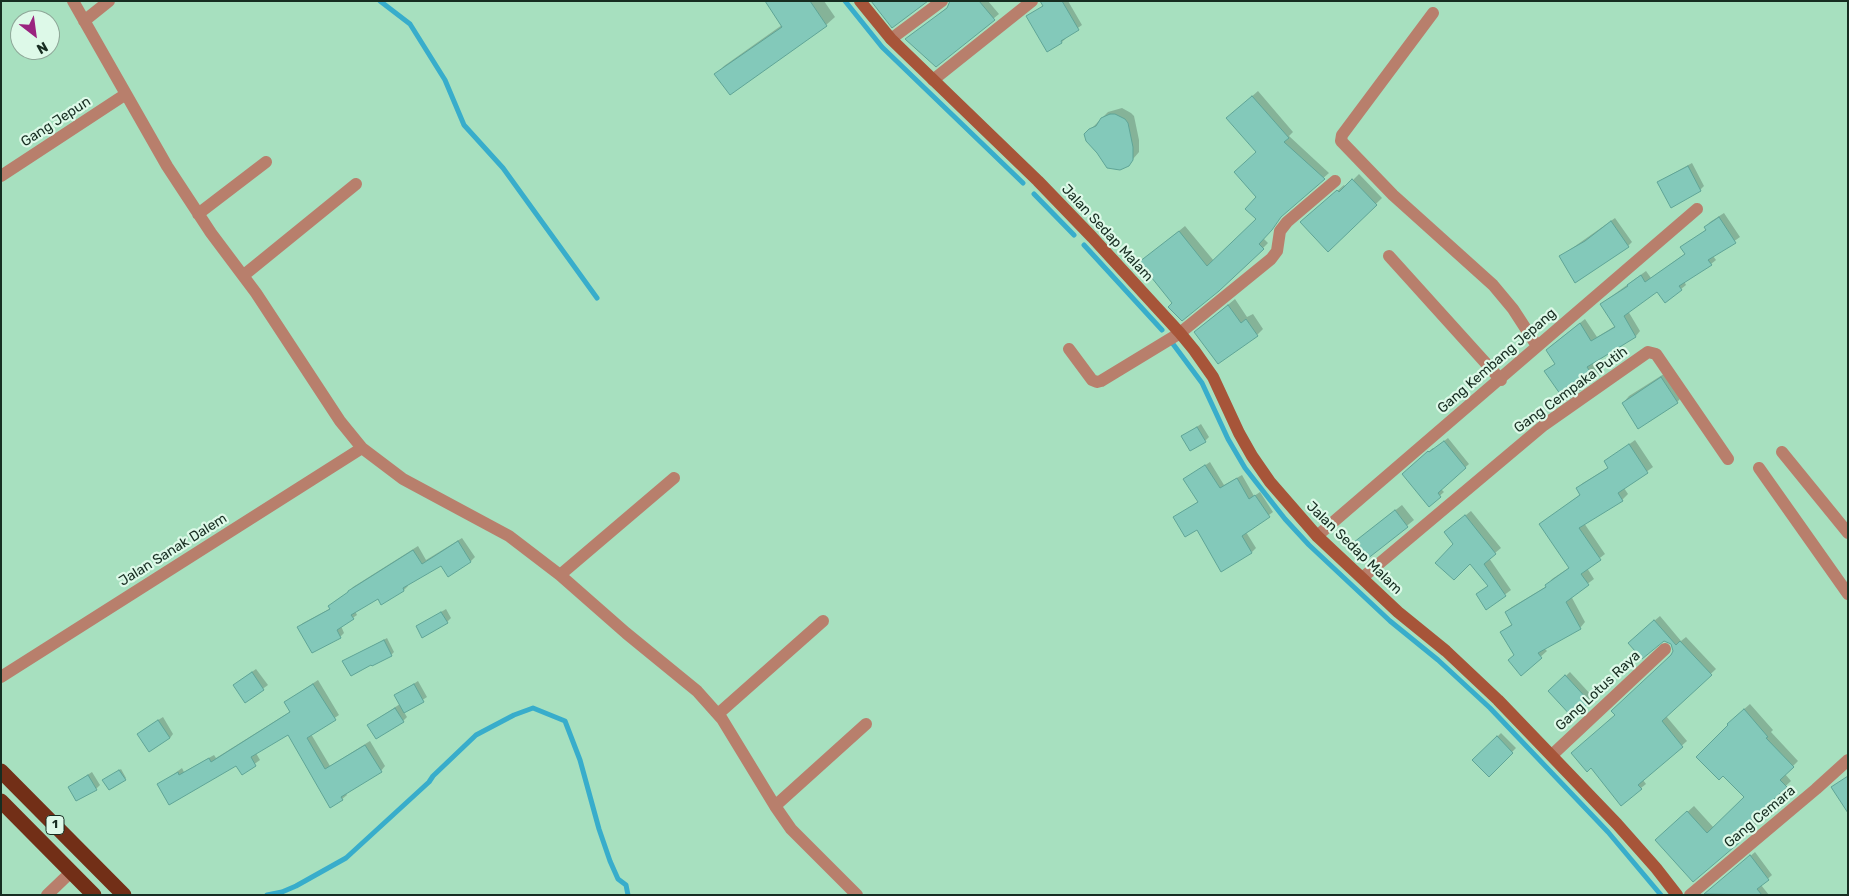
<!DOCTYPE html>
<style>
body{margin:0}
#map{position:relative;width:1849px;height:896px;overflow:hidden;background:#a7e0bf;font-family:Rubik,sans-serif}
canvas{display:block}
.frame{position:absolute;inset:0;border:2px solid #172d21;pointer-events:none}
.north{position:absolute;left:10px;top:10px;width:50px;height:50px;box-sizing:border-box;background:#ddf9e8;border:1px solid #8ea798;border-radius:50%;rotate:150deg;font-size:14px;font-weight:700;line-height:20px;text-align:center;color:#172d21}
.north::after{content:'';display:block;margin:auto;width:18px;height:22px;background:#9a247f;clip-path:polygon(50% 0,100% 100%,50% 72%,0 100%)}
</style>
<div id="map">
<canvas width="1849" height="896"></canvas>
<div class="frame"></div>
<div class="north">N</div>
</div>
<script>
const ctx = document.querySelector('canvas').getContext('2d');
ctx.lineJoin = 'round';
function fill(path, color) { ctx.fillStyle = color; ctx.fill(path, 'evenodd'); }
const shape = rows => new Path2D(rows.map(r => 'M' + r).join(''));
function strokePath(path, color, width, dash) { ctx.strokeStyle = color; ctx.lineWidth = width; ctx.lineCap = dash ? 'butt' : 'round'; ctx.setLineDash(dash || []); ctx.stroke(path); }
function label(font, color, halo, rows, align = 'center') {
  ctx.font = font + ' Rubik,sans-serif'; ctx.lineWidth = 4.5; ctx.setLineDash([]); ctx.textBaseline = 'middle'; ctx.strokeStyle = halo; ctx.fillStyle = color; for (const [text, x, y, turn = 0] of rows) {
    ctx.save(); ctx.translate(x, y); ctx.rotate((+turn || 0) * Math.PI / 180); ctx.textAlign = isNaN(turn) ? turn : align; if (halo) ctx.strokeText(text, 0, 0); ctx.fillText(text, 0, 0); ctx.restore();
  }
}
fill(shape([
 [767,1,824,1,835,17,826,25,716,75,724,66,782,25],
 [951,1,988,1,999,14,936,66,907,39,949,6],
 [1043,1,1068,1,1082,25,1065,37,1066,38,1062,42,1028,16,1044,5],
 [1258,91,1293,132,1289,136,1329,173,1285,212,1263,238,1268,243,1263,248,1174,303,1147,257,1185,226,1214,261,1258,219,1257,152,1233,113],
 [1122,108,1131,113,1134,116,1139,140,1139,152,1128,165,1086,134,1108,112],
 [1692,163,1704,186,1700,190,1659,183,1663,179],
 [1359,174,1382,198,1329,250,1308,216,1344,185,1346,187],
 [1724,213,1740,237,1713,256,1716,260,1711,264,1684,281,1686,285,1681,289,1658,290,1628,311,1640,331,1636,336,1592,363,1599,374,1594,378,1546,371,1556,363,1552,345,1585,319,1597,337,1615,326,1601,304,1646,271,1651,278,1686,253,1682,247,1707,229,1706,227,1710,222],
 [1615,218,1632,242,1628,246,1561,256],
 [1235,299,1247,317,1253,314,1263,329,1257,335,1202,326],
 [1667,372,1683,396,1677,402,1623,403,1629,396],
 [1201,424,1209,437,1205,441,1183,436],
 [1448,438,1469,464,1441,489,1444,492,1429,505,1407,470,1433,448,1434,449],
 [1635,440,1653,467,1624,488,1628,494,1622,500,1584,523,1605,554,1587,568,1594,579,1571,596,1585,622,1580,628,1544,648,1547,651,1521,674,1515,655,1502,632,1513,623,1506,612,1512,607,1547,586,1552,579,1570,567,1540,524,1581,494,1577,488,1583,483,1609,467,1605,462],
 [1210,462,1224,485,1242,475,1254,496,1260,492,1273,512,1246,532,1256,548,1252,552,1175,517,1199,501,1185,479],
 [1402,505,1414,520,1362,562,1357,540],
 [1471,511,1501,548,1489,558,1511,590,1487,608,1478,594,1489,585,1455,544,1451,527],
 [462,538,475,557,471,561,448,575,441,564,407,585,408,586,404,590,382,603,378,598,355,611,357,615,341,626,344,633,340,637,313,652,299,627,303,623,331,608,330,606,334,602,349,592,353,587,418,546,426,560],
 [446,609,451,618,447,622,418,626],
 [1660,616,1681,641,1686,637,1716,669,1666,716,1687,741,1643,780,1646,784,1621,804,1616,715,1674,651,1672,643,1663,640,1634,638],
 [387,638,394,652,391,655,344,661],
 [256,669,268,685,246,701,239,681],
 [1570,672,1593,697,1573,716,1550,691],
 [318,680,339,715,311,734,330,766,370,741,385,766,381,771,345,792,347,795,342,799,288,733,256,753,260,760,242,773,237,764,159,785,182,768,184,772,214,755,216,758,291,711,285,702],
 [418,681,427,697,404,712,407,717,403,721,368,725,400,704,395,696],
 [1750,704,1773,730,1771,732,1798,761,1785,774,1791,781,1752,818,1757,823,1746,835,1663,834,1694,806,1714,828,1745,797,1730,725,1734,718],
 [163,717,173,734,170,738,143,730],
 [1501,733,1516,748,1489,775,1474,760],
 [121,769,126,778,125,779,106,779],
 [92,772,100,785,96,789,69,787],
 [1755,852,1772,875,1761,885,1769,895,1741,895,1732,884,1718,895,1706,894]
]), '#0003');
strokePath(shape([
 [380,1,410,24,445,80,464,125,503,168,597,298],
 [845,1,882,47,1023,183],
 [1034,194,1074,235],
 [1084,245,1162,330],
 [1173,344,1202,383,1228,439,1245,468,1285,519,1309,545,1390,621,1438,660,1490,708,1608,832,1661,895],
 [267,895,282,892,296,886,346,858,429,782,433,776,476,735,514,715,533,708,565,721,580,760,599,829,610,861,618,879,626,885,628,895]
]), '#38adcb', 5);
const building = shape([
 [765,1,810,1,827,26,730,95,714,74,782,27,765,1],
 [871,1,928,1,892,28,871,1],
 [950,1,979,1,995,20,936,67,905,39,947,8,950,1],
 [1040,1,1062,1,1079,30,1061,41,1062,43,1047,52,1026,16,1043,6,1040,1],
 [1252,96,1289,138,1284,142,1325,179,1281,217,1272,230,1259,244,1264,249,1219,291,1182,321,1168,307,1172,303,1139,262,1179,231,1207,266,1256,219,1245,209,1256,197,1234,172,1256,152,1226,118,1252,96],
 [1110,114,1115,114,1125,119,1128,123,1133,147,1133,160,1129,166,1120,170,1107,168,1097,153,1086,141,1084,134,1089,129,1096,126,1101,118,1110,114],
 [1688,166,1701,191,1671,208,1657,182,1688,166],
 [1352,179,1377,205,1328,252,1300,222,1337,190,1339,192,1352,179],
 [1719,217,1736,243,1708,260,1712,265,1679,286,1682,290,1665,303,1657,292,1624,316,1636,337,1587,367,1595,379,1565,401,1544,371,1555,364,1546,350,1580,323,1591,341,1615,327,1600,304,1628,286,1627,285,1641,275,1645,282,1685,254,1680,247,1706,230,1704,227,1719,217],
 [1611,221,1629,247,1575,283,1559,256,1585,241,1611,221],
 [1228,305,1241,323,1246,319,1258,336,1218,364,1194,332,1228,305],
 [1661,377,1678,403,1638,429,1622,403,1661,377],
 [1197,427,1206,442,1190,451,1181,436,1197,427],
 [1444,441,1466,468,1438,493,1441,497,1429,507,1402,474,1428,451,1429,452,1444,441],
 [1629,444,1648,473,1618,493,1623,501,1579,528,1601,560,1581,574,1589,585,1566,602,1581,629,1538,653,1542,658,1521,676,1508,660,1514,655,1500,632,1512,625,1505,612,1546,587,1545,585,1569,568,1539,524,1580,495,1576,488,1608,468,1604,461,1629,444],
 [1205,465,1220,488,1237,478,1249,499,1255,495,1270,517,1242,536,1252,553,1221,572,1197,530,1185,537,1173,517,1198,502,1183,479,1205,465],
 [1395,510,1408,527,1362,563,1349,546,1395,510],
 [1465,515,1496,554,1484,564,1506,596,1486,610,1476,594,1488,586,1470,564,1454,580,1435,563,1453,544,1444,532,1465,515],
 [458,541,471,562,448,577,441,566,403,588,404,591,381,605,378,599,351,615,354,619,337,630,341,638,312,653,297,627,330,609,328,606,348,592,348,591,413,550,422,564,458,541],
 [441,612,448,623,422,638,416,626,441,612],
 [1654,620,1676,645,1680,641,1712,675,1662,721,1683,747,1638,785,1642,789,1621,806,1591,768,1587,772,1571,753,1615,715,1611,711,1671,655,1673,651,1671,644,1664,641,1642,659,1628,643,1654,620],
 [384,640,392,656,372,666,371,665,351,676,342,661,384,640],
 [252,672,264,690,245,703,233,685,252,672],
 [1565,675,1590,702,1573,718,1548,691,1565,675],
 [313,684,336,720,307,738,325,769,365,745,382,772,341,797,343,800,330,808,288,735,251,757,256,766,242,775,236,766,169,805,157,784,178,772,179,775,209,758,211,762,290,712,284,702,313,684],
 [414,684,424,702,404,713,394,695,414,684],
 [395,708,404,722,376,739,367,725,395,708],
 [1744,709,1768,737,1766,738,1794,767,1780,780,1787,787,1747,824,1752,829,1740,842,1693,882,1655,840,1687,811,1707,833,1744,797,1723,776,1719,780,1696,757,1728,725,1727,724,1744,709],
 [158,720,170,738,149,752,137,734,158,720],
 [1497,736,1513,753,1489,777,1472,760,1497,736],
 [119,770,126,780,109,790,102,780,119,770],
 [88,775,97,790,76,801,68,787,88,775],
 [1848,776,1848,813,1831,787,1848,776],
 [1750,855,1769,880,1757,889,1762,895,1704,894,1750,855]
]);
fill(building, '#83c9ba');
strokePath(building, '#5fa496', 1);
strokePath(shape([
 [73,1,167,166,211,233,256,293,340,421,362,448,403,479,509,536,560,575,626,633,697,691,722,719,775,806,791,829,857,895],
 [1433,13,1342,135,1341,141,1393,195,1493,285,1513,309,1537,346],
 [84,21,109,1],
 [891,39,942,1],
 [933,80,1032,1],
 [1,176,126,94],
 [198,214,266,162],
 [1389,256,1501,380],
 [244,275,356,184],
 [1069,349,1092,380,1097,382,1101,381,1180,333,1271,259,1277,251,1280,231,1287,222,1335,181],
 [1782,452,1848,533],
 [1759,468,1848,594],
 [1317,536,1697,209],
 [560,575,674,478],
 [1362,578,1544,425,1648,352,1656,354,1728,459],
 [1,677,362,448],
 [718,714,823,621],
 [1552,755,1665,649],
 [775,806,866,724],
 [47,895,71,872],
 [1690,895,1816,789,1848,760]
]), '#b87f6c', 12);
strokePath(shape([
 [860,1,891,39,1038,181,1092,237,1180,333,1194,350,1213,377,1239,433,1252,456,1270,482,1317,536,1398,612,1446,651,1498,700,1617,824,1656,868,1677,895]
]), '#a75539', 12);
strokePath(shape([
 [1,771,124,895],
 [1,801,94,895]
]), '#722f17', 15);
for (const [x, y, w] of [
 [55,825,18]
]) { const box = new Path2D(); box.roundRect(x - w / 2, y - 9.5, w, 19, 4); ctx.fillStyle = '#ddf9e8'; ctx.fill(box); strokePath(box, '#172d21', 1); }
label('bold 12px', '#172d21', null, [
 ["1",55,825]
]);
label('14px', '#172d21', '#ddf9e8', [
 ["Gang Jepun",56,122,-33],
 ["Jalan Sedap Malam",1107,233,47],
 ["Gang Kembang Jepang",1497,361,-41],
 ["Gang Cempaka Putih",1571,390,-36],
 ["Jalan Sedap Malam",1354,548,44],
 ["Jalan Sanak Dalem",173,550,-32],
 ["Gang Lotus Raya",1598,691,-43],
 ["Gang Cemara",1760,817,-40]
]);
</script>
